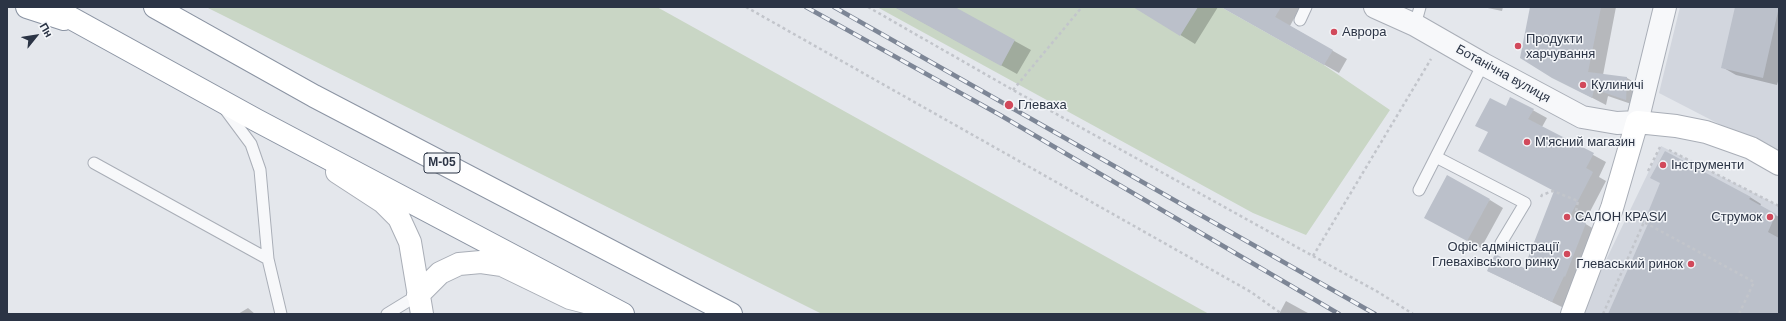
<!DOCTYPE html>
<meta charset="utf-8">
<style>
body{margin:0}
#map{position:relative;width:1786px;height:321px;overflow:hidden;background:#e4e7ec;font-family:Helvetica,sans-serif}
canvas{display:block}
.frame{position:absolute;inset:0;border:8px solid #2b3445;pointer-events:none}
.north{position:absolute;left:16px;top:16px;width:40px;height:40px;-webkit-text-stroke:3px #f4f6f9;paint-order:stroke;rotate:60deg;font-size:11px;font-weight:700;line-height:16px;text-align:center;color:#2b3445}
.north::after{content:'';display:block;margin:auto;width:14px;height:18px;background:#2b3445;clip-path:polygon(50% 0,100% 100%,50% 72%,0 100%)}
</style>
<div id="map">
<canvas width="1786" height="321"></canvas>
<div class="frame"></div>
<div class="north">Пн</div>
</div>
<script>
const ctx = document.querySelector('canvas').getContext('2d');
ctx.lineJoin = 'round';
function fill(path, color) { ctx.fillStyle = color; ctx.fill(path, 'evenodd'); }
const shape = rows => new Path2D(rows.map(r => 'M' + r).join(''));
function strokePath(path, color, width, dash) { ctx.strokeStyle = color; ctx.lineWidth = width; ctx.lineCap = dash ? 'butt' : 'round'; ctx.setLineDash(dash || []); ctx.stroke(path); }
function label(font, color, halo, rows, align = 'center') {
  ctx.font = font + ' Helvetica,sans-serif'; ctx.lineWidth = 3; ctx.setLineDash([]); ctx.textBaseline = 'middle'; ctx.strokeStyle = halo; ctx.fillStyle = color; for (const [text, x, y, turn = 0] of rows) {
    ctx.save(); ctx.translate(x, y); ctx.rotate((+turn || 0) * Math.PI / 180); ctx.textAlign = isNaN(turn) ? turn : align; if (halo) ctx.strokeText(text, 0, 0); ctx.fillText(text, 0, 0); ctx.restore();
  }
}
fill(shape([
 [1680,7,1779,7,1779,155,1659,93],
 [1661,146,1779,206,1779,314,1580,314]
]), '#d2d6de');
fill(shape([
 [206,7,657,7,1209,314,822,314],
 [877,7,1221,7,1324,65,1390,110,1306,235,1253,213]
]), '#c9d6c5');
fill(shape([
 [895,7,953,7,1031,50,1017,74],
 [1135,7,1218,7,1195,44],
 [1222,7,1300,7,1290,26,1347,59,1339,73],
 [1483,7,1503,7,1502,11],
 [1531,7,1616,7,1603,75,1627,78,1641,86,1640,107,1608,96,1606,105,1558,80],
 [1736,7,1779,7,1779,78,1777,85,1736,75,1722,67],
 [1511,98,1547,118,1542,127,1606,162,1599,177,1606,181,1584,223,1599,232,1566,309,1488,271,1524,270,1555,191,1506,108],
 [1750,197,1761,204,1760,206,1779,217,1779,314,1609,314],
 [1490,200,1503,208,1481,248,1439,225],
 [1286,301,1306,312,1310,314,1279,314],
 [248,308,255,314,238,314]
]), '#0003');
fill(shape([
 [894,7,955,7,1015,40,1001,66],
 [1133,7,1198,7,1180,36],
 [1221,7,1281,7,1275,17,1333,50,1324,65],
 [1530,7,1601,7,1588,72,1627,77,1626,100,1594,89,1592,98,1552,78,1520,58],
 [1735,7,1779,7,1763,78,1721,68],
 [1510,97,1534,109,1528,119,1594,153,1586,168,1593,172,1570,216,1586,223,1565,277,1564,276,1552,302,1487,271,1495,254,1524,268,1554,191,1478,151,1488,132,1475,126,1490,98,1506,106],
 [1665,151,1751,197,1749,199,1776,214,1768,232,1779,238,1779,314,1608,314,1651,217,1647,215,1660,183,1650,178],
 [1447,175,1490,199,1467,241,1424,218]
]), '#bbc0ca');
const lane = shape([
 [1300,20,1306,7],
 [1415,25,1420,7],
 [225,109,251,144,260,170,268,259,281,314],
 [1436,157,1525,203,1501,243],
 [94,163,268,259],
 [1419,190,1483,64],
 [387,314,418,295]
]);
const street = shape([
 [1375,7,1415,25,1483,64,1582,117,1617,123,1637,122,1665,7]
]);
const secondary = shape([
 [337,172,383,202,399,218,410,242,422,314],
 [418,295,440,273,459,264,481,262,502,265,570,298,597,305],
 [1572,314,1612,208,1637,122,1676,126,1706,132,1751,148,1779,164]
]);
const highway = shape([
 [27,7,64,19],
 [51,7,256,120,623,314],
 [155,7,314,96,731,314]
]);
strokePath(lane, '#a9aeb7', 13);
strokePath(street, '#a9aeb7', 24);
strokePath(secondary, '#a9aeb7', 24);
strokePath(highway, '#8b94a3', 24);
strokePath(shape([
 [746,7,1251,292,1282,314],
 [868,7,1013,90,1378,292,1413,314],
 [1013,90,1082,7],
 [1669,150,1779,206],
 [1648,171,1660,147],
 [1541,197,1542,195,1553,191,1578,201,1576,211,1585,214],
 [1632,216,1644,222],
 [1313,256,1431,59],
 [1603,314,1644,222,1754,282,1739,314]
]), '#c2c5cb', 2.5, [3, 3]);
strokePath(lane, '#f7f8fa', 11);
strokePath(street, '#f7f8fa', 22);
strokePath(secondary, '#fff', 22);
strokePath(highway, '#fff', 22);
const rail = shape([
 [806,7,1000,115,1339,314],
 [834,7,1375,314]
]);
strokePath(rail, '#7d8696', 4.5);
strokePath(rail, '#f4f6f9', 3, [9]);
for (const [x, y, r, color] of [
 [1334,32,4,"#d1495b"],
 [1518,46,4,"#d1495b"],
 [1583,85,4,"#d1495b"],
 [1009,105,5,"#d1495b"],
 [1527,142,4,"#d1495b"],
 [1663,165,4,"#d1495b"],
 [1567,217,4,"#d1495b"],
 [1770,217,4,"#d1495b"],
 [1567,254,4,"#d1495b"],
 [1691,264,4,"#d1495b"]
]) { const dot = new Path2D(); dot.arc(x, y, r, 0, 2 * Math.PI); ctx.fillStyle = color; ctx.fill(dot); strokePath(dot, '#f4f6f9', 1.5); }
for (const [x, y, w] of [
 [442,163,36]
]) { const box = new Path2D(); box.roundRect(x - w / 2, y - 10, w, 20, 3); ctx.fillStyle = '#f4f6f9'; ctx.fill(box); strokePath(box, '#2b3445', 1); }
label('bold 12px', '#2b3445', null, [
 ["М-05",442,163]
]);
label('13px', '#2b3445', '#f4f6f9', [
 ["Аврора",1342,32],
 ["Продукти",1526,39],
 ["харчування",1526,54],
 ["Кулиничі",1591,85],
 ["Глеваха",1018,105],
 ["М'ясний магазин",1535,142],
 ["Інструменти",1671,165],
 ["САЛОН КРАSИ",1575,217],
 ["Струмок",1762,217,"right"],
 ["Офіс адміністрації",1559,247,"right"],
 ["Глевахівського ринку",1559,262,"right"],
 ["Глеваський ринок",1683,264,"right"]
], 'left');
label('13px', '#2b3445', '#f4f6f9', [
 ["Ботанічна вулиця",1503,74,29]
]);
</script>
